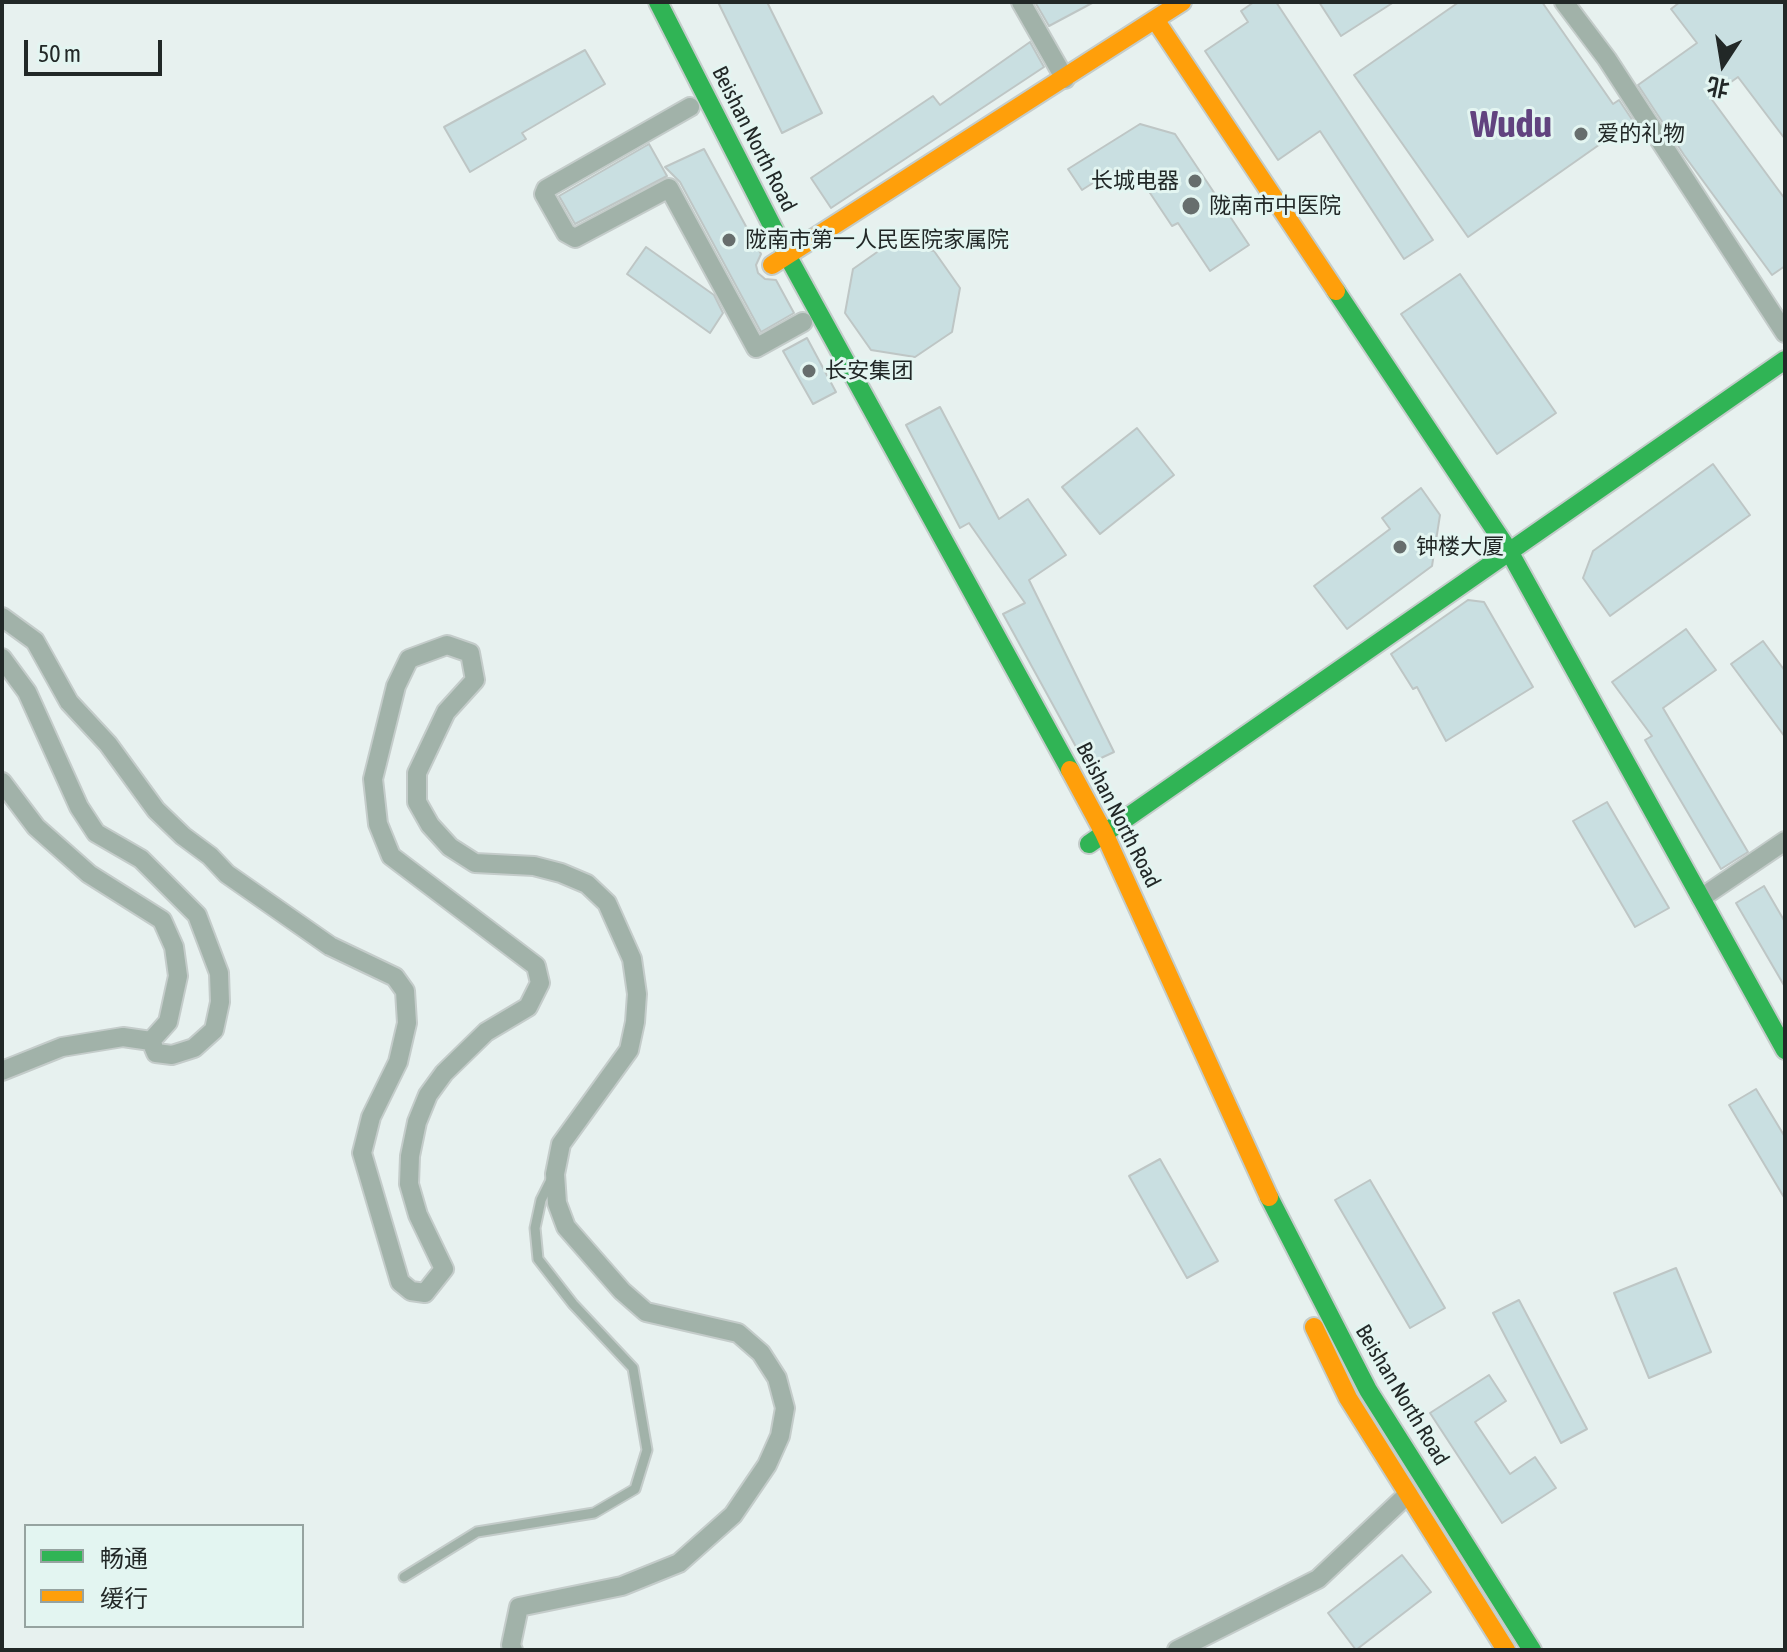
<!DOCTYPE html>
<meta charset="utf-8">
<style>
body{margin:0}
#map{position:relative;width:1787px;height:1652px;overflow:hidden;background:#e7f1ef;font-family:"Asap Condensed","Noto Sans SC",sans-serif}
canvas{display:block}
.frame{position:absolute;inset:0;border:4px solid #222827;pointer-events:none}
.legend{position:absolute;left:24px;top:1524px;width:280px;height:104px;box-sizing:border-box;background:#e3f5f1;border:2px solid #96a3a0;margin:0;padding:10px 14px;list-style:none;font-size:24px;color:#222827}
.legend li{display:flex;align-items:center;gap:16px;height:40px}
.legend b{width:40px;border:2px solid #96a3a0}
.north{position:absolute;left:1683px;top:24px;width:80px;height:80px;-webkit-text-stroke:6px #e3f5f1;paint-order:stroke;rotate:192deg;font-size:22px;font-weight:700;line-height:32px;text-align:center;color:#222827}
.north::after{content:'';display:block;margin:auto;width:28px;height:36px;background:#222827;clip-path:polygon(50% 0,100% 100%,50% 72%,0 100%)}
.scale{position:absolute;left:24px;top:40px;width:138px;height:36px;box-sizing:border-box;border:4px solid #222827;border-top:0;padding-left:10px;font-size:24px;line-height:28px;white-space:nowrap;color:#222827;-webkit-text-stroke:6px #e3f5f1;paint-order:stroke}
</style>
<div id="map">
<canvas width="1787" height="1652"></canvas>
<div class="frame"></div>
<ul class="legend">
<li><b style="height:10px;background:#30b455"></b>畅通</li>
<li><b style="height:10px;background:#ff9f0a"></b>缓行</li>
</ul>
<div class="north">北</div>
<div class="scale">50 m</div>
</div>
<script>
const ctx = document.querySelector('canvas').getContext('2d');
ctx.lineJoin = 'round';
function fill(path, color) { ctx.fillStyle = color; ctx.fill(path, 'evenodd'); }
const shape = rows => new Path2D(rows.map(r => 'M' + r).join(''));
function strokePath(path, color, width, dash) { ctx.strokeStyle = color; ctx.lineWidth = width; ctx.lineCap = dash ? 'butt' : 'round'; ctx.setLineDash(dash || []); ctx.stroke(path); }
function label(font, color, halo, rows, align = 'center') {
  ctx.font = font + ' "Asap Condensed","Noto Sans SC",sans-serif'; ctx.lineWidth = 6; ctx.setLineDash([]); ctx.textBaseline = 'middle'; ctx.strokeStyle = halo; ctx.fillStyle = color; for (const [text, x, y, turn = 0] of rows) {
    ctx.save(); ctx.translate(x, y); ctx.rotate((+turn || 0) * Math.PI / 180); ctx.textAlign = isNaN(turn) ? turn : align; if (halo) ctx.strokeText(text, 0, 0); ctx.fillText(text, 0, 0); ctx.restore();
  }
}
const building = shape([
 [718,2,767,2,822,113,782,133,718,2],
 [1035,2,1094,2,1049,26,1035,2],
 [1254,2,1276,2,1433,240,1404,259,1320,131,1278,160,1205,51,1248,22,1241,11,1254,2],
 [1319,2,1394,2,1341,36,1319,2],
 [1459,2,1542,2,1613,104,1619,100,1633,121,1468,237,1354,75,1459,2],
 [1680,2,1785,2,1785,139,1738,77,1710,97,1785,199,1785,266,1772,275,1684,155,1638,85,1697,43,1671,9,1680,2],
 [1030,42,1044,67,831,208,811,178,933,96,940,105,1030,42],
 [585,50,605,84,522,133,526,139,470,172,444,127,585,50],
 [1140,124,1175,134,1249,245,1210,271,1178,223,1172,226,1138,175,1113,170,1082,190,1068,169,1140,124],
 [649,144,667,176,575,224,559,196,649,144],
 [704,149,761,254,756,265,758,273,765,279,776,280,794,313,761,332,680,182,665,167,704,149],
 [890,243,934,251,960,288,952,332,915,357,871,350,845,313,853,269,890,243],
 [646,247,714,295,723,313,710,333,627,274,646,247],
 [1460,274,1556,413,1497,454,1401,314,1460,274],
 [807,338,836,392,813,404,783,351,807,338],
 [940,407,999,519,1028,499,1066,555,1029,580,1114,752,1086,765,1003,614,1025,603,969,523,960,528,906,425,940,407],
 [1137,428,1174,475,1100,534,1062,487,1137,428],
 [1713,464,1750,515,1610,616,1583,578,1593,551,1713,464],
 [1421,488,1440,515,1432,566,1347,629,1314,586,1390,529,1382,518,1421,488],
 [1468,600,1484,602,1533,687,1446,741,1417,687,1413,689,1391,654,1468,600],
 [1686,629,1716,670,1663,708,1748,852,1721,869,1645,740,1652,736,1612,682,1686,629],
 [1763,641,1785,671,1785,737,1731,664,1763,641],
 [1607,802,1669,908,1635,927,1573,821,1607,802],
 [1764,886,1785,922,1785,987,1736,903,1764,886],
 [1756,1089,1785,1137,1785,1199,1729,1105,1756,1089],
 [1160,1159,1218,1261,1187,1278,1129,1176,1160,1159],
 [1370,1180,1445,1308,1410,1328,1335,1200,1370,1180],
 [1676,1268,1711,1352,1649,1378,1614,1293,1676,1268],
 [1519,1300,1587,1429,1561,1443,1493,1313,1519,1300],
 [1489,1375,1506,1401,1475,1422,1510,1474,1535,1457,1556,1488,1502,1523,1430,1413,1489,1375],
 [1402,1555,1431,1592,1356,1650,1328,1613,1402,1555]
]);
fill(building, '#c9dfe1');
strokePath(building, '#bec6c5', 2);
const lane = shape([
 [404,1577,477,1532,594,1513,635,1489,647,1450,633,1368,573,1304,538,1259,535,1228,541,1200,551,1180]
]);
const street = shape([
 [1021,2,1065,79],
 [1564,2,1607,59,1785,333],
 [690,107,546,189,544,194,566,233,575,238,669,188,756,348,803,322],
 [2,617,35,641,69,702,108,744,156,810,183,836,210,856,227,874,330,946,395,977,405,991,407,1023,398,1062,371,1117,362,1153,400,1282,411,1291,425,1293,444,1269,418,1215,409,1184,410,1156,417,1122,428,1095,444,1073,486,1032,528,1007,540,983,536,966,391,856,378,824,373,779,396,686,409,659,447,645,470,653,475,680,446,712,417,773,417,802,430,825,450,847,475,863,534,866,561,873,587,884,607,903,632,959,637,994,635,1022,629,1050,561,1144,555,1174,557,1203,566,1227,622,1291,646,1312,738,1333,761,1353,777,1378,785,1408,780,1436,767,1465,733,1515,679,1563,622,1586,519,1607,511,1645,513,1650],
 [2,658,27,692,79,807,96,833,141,859,197,915,219,973,220,1002,214,1030,194,1048,172,1055,156,1053,151,1041,168,1022,178,976,174,947,162,920,89,874,36,827,2,782],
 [1701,898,1785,841],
 [2,1071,62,1047,123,1037,151,1041],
 [1177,1650,1318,1579,1408,1494]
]);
const fast = shape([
 [658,2,787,255,1070,770],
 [1336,291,1509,551,1785,1050],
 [1089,844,1785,360],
 [1269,1197,1368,1390,1532,1650]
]);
const slow = shape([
 [1156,21,1336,291],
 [772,265,1182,2],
 [1070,770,1104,833,1269,1197],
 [1314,1327,1348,1398,1506,1650]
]);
strokePath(lane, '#c4ccca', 13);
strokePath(street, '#c4ccca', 22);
strokePath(fast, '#c4ccca', 22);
strokePath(slow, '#c4ccca', 22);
strokePath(lane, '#a1b2a9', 9);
strokePath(street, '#a1b2a9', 18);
strokePath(fast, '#30b455', 18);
strokePath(slow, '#ff9f0a', 18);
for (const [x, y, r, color] of [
 [1581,134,8,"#676e6d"],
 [1195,181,8,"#676e6d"],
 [1191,206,10,"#676e6d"],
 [729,240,8,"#676e6d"],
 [809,371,8,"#676e6d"],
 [1400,547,8,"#676e6d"]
]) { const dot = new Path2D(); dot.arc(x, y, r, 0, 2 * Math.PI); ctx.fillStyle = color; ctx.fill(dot); strokePath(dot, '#e3f5f1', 3); }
label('22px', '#222827', '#e3f5f1', [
 ["爱的礼物",1597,134],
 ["长城电器",1179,181,"right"],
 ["陇南市中医院",1209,206],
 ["陇南市第一人民医院家属院",745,240],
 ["长安集团",825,371],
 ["钟楼大厦",1416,547]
], 'left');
label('22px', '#222827', '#e3f5f1', [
 ["Beishan North Road",754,139,63],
 ["Beishan North Road",1118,815,63],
 ["Beishan North Road",1402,1395,59]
]);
label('bold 38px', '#61437f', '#e3f5f1', [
 ["Wudu",1511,125]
]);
</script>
